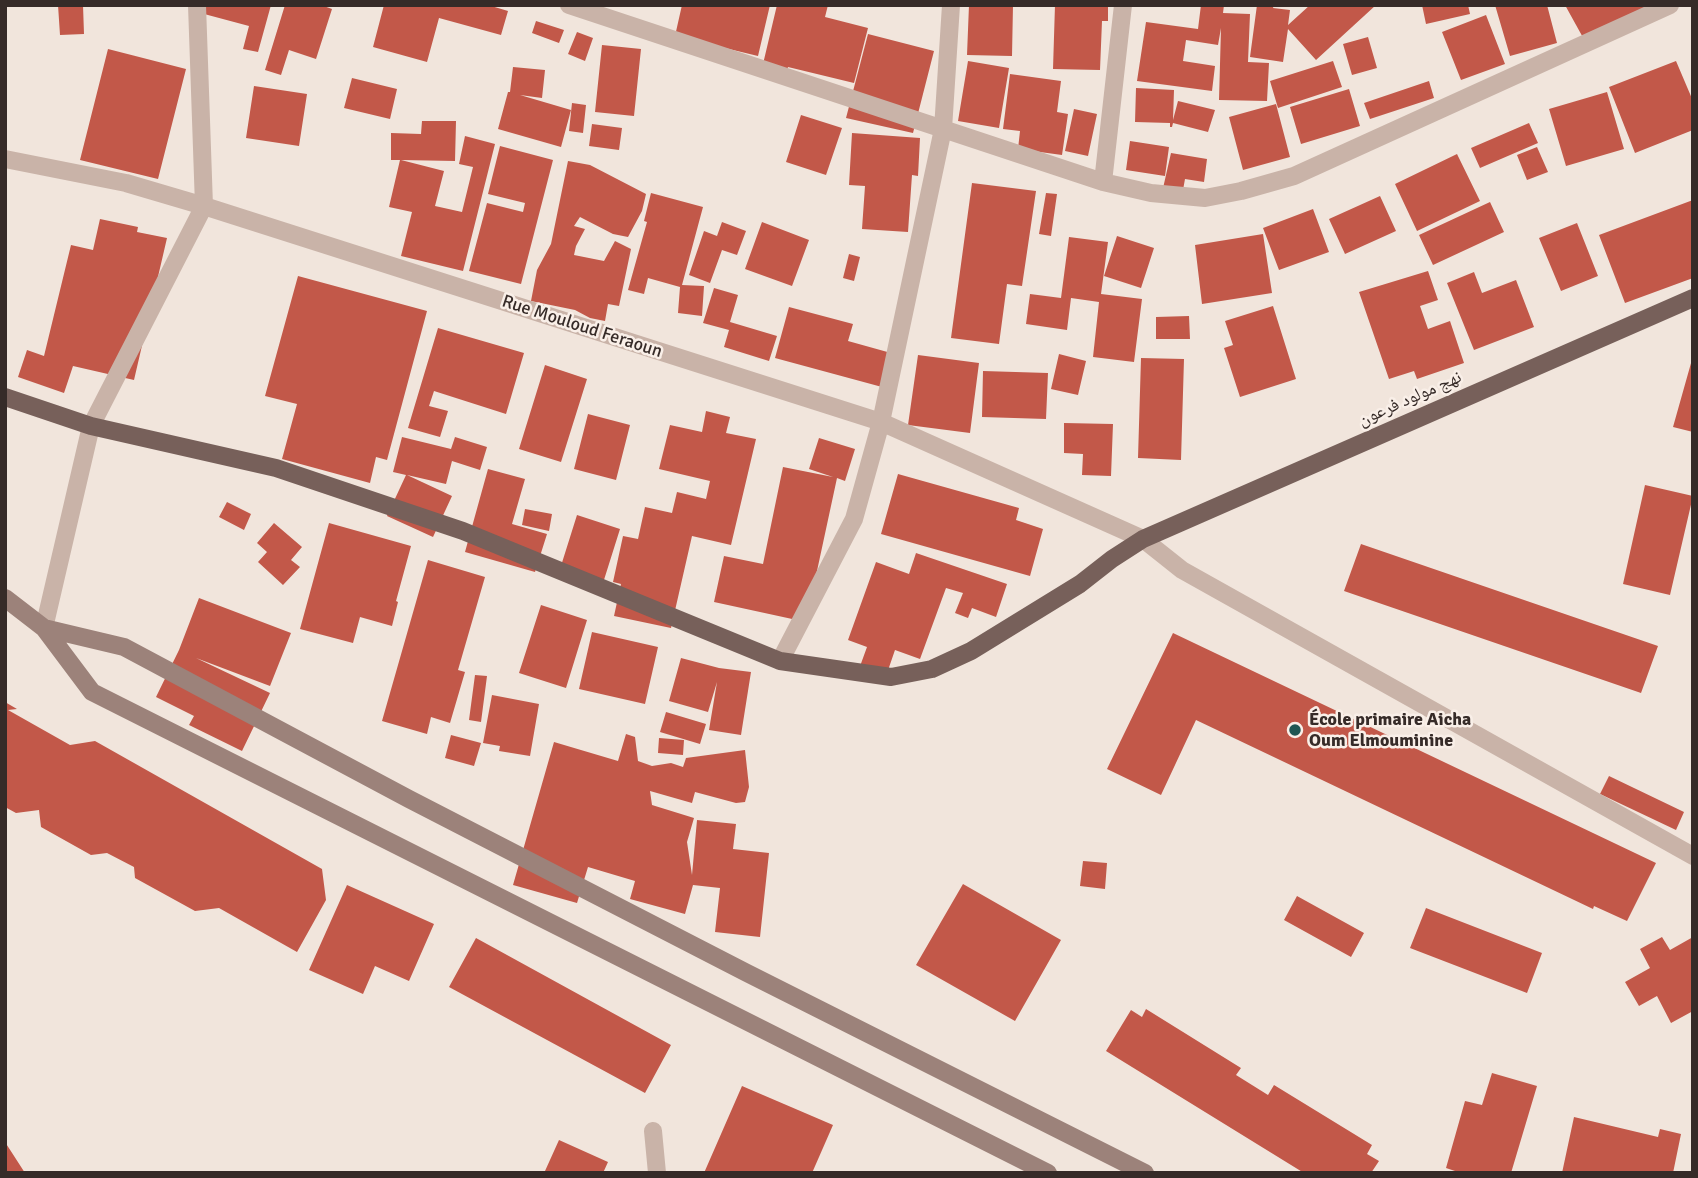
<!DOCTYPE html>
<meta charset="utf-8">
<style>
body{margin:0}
#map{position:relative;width:1698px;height:1178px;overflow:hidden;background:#f1e5dc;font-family:Signika,sans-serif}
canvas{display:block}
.frame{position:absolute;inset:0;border:7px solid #362b28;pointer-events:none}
</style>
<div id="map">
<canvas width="1698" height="1178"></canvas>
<div class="frame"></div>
</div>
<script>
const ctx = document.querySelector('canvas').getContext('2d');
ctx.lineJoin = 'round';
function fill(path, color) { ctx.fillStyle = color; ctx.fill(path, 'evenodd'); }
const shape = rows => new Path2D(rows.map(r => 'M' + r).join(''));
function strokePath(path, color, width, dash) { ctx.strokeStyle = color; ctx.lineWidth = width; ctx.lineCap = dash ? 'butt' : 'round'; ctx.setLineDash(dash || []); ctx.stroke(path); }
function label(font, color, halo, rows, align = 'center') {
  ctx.font = font + ' Signika,"Noto Naskh Arabic",sans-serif'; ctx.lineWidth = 5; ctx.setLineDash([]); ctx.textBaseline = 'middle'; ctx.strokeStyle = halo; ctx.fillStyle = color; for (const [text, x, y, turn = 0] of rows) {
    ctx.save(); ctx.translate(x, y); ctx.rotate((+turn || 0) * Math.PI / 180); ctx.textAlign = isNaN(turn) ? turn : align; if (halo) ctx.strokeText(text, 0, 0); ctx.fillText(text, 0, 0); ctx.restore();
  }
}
fill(shape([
 [58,5,83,5,84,34,60,35],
 [194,5,271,5,258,52,243,49,249,26,193,11],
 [285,5,321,5,332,9,316,59,289,50,281,75,265,70],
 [384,5,488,5,508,11,501,35,439,18,427,62,373,47],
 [682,5,770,5,758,56,675,36],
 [777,5,828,5,825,17,868,28,854,83,788,67,787,70,763,64],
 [969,5,1013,5,1012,56,967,55],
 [1055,5,1108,5,1108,21,1102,21,1100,70,1053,69],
 [1201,5,1224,5,1223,13,1250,14,1248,62,1269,63,1267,101,1219,100,1221,28,1218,45,1186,40,1183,61,1215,66,1212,91,1137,81,1146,22,1198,29],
 [1257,5,1274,5,1273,8,1290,10,1288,25,1310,5,1376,5,1316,60,1288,29,1283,62,1250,57],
 [1422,5,1468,5,1470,14,1426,24],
 [1495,5,1547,5,1557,43,1510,56],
 [1565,5,1646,5,1648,9,1586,43],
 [1486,15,1505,64,1461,80,1442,32],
 [536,21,564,30,559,43,532,33],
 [577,32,593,38,585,61,568,54],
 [868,34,934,51,913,133,846,118],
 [1368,37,1377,68,1352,75,1343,44],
 [602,45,641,49,634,116,595,112],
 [108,49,186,69,158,179,80,160],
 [968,61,1009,68,999,128,958,121],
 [1333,61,1342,87,1278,108,1270,81],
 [1676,61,1693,101,1693,130,1635,153,1609,87],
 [513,67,545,70,542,98,520,95,571,110,561,147,498,129,508,92,510,92],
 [1010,74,1061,81,1057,112,1068,114,1062,155,1018,149,1020,131,1003,129],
 [352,78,397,89,390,119,344,108],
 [1429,81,1434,98,1370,119,1364,103],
 [254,86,307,94,299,146,246,138],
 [1136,88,1174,90,1173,120,1178,101,1215,110,1208,132,1173,123,1172,127,1170,127,1170,123,1135,122],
 [1349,89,1360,126,1301,144,1290,107],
 [1607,92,1624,149,1566,166,1549,109],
 [572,103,586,105,583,133,569,131],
 [1276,104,1290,157,1243,170,1229,117],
 [1074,109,1097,114,1088,156,1065,151],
 [801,115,842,128,826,175,786,162],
 [422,121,456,121,455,161,401,160,444,171,435,206,462,212,473,167,459,164,465,136,495,144,463,271,401,256,412,212,389,207,400,160,391,160,391,133,421,134],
 [1529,123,1538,143,1480,168,1471,148],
 [592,124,622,128,619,150,589,146],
 [852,133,920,138,918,176,912,175,908,232,862,229,865,186,849,185],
 [1130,141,1169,147,1165,176,1126,170],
 [500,146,553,160,521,284,469,271,487,203,523,212,525,203,488,194],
 [1537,147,1548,172,1527,180,1517,155],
 [1171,153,1207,159,1204,182,1185,179,1181,201,1161,197],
 [1457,154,1480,201,1417,231,1395,184],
 [568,161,590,165,646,194,642,211,628,237,613,234,580,217,574,226,585,229,576,246,574,255,604,261,615,241,631,249,619,306,608,304,605,321,590,318,575,310,531,301,537,270,551,244],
 [972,183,1036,191,1022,286,1007,284,999,344,951,338],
 [651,193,703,207,682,285,704,286,702,316,678,313,680,287,648,278,644,294,628,290,647,222,644,221],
 [1046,193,1057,194,1051,236,1039,234],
 [1380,196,1396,231,1345,254,1329,219],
 [1693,200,1693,278,1625,303,1599,235],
 [1490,202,1504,232,1433,265,1419,235],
 [1313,209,1329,252,1279,270,1263,228],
 [100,219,138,227,137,232,167,238,134,380,73,366,64,393,18,377,27,350,44,356,71,245,93,250],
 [722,222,746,231,737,255,722,250,710,283,689,275,704,231,717,236],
 [762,222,809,240,792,286,745,269],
 [1577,223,1598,276,1561,291,1539,238],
 [1263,234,1272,293,1202,304,1195,245],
 [1117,236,1154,248,1141,288,1104,276],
 [1069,237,1108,242,1101,294,1142,299,1134,362,1093,357,1099,302,1071,298,1067,330,1026,324,1030,294,1061,298],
 [849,254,860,257,854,281,843,278],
 [1428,271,1438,300,1420,306,1428,329,1450,321,1464,363,1417,379,1414,371,1389,379,1359,292],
 [1474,272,1482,293,1516,280,1534,327,1474,350,1447,283],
 [298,276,427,311,387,460,376,457,370,483,282,459,297,404,265,396],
 [714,288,738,295,730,322,777,336,769,361,724,347,729,330,703,323],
 [1273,306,1296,379,1240,397,1224,348,1233,345,1225,321],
 [789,307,853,324,848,341,891,353,882,387,775,358],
 [1189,316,1190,339,1156,339,1156,317],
 [438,328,524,353,506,414,434,391,429,406,448,411,440,437,408,428],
 [1059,354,1086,361,1078,395,1051,389],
 [918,355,979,363,970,433,908,425],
 [1693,356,1693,432,1673,427],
 [1141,358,1184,359,1181,460,1138,458],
 [545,365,587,379,561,462,519,449],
 [983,371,1048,373,1046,419,982,417],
 [706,411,730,417,726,433,756,439,731,545,692,536,671,628,614,616,621,584,613,582,623,536,638,539,645,507,672,513,677,492,706,499,710,481,659,469,670,425,702,432],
 [588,414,630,425,616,480,574,469],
 [1064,423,1113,424,1111,476,1082,475,1083,454,1064,453],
 [402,437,451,449,455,437,487,447,480,470,452,461,446,484,407,475,452,496,433,537,387,516,406,475,393,472],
 [819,438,855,449,845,481,837,478,806,622,714,602,724,556,763,564,783,467,833,477,809,469],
 [488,469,525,479,512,524,547,534,535,572,465,552],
 [898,474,1019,508,1016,520,1043,529,1030,576,881,534],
 [1645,485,1693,496,1670,595,1623,584],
 [227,502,251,514,244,530,219,517],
 [525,509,552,514,549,531,522,525],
 [577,515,620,529,603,583,560,569],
 [274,523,302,547,291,560,300,567,283,585,258,562,267,552,257,543],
 [329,523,411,546,396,601,398,602,392,626,360,617,353,643,300,629],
 [1361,544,1658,646,1641,693,1344,591],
 [916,553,1007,584,996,617,972,608,968,618,955,613,963,593,946,588,920,659,895,650,885,679,859,669,867,647,848,640,876,562,909,574],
 [428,560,485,577,458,670,465,672,450,723,431,717,427,734,382,721],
 [199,598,291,633,270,686,196,658,270,693,242,751,189,725,194,716,156,697,179,650],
 [541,605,587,620,566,688,519,673],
 [592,632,658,647,645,704,579,689],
 [1173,633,1656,863,1627,921,1594,906,1593,909,1196,720,1161,795,1107,769],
 [681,658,719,668,751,672,741,735,709,730,717,682,708,712,669,701],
 [475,675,487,676,481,722,469,720],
 [492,695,539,704,530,756,499,751,500,746,483,743],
 [5,702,17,709,8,710,70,745,95,741,322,869,326,900,297,952,219,908,195,911,135,878,134,867,107,853,91,855,41,827,39,810,16,813,5,807],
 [666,712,706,724,700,744,660,732],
 [626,734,635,737,638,761,652,766,671,763,683,767,686,758,745,750,749,787,745,802,736,803,695,792,692,803,650,791,652,805,694,818,687,842,692,875,697,820,736,824,733,849,769,853,760,937,715,932,720,888,693,885,685,914,630,899,635,881,588,867,577,903,513,885,554,742,618,761],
 [451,735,481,743,474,766,445,758],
 [659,738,684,740,683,755,658,753],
 [1609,776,1684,812,1676,830,1600,794],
 [1083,861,1107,863,1105,889,1080,886],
 [963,884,1061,940,1015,1021,916,965],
 [347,885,434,924,409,981,375,966,363,994,309,970],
 [1297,896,1364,933,1351,957,1284,920],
 [1426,908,1542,953,1527,993,1410,948],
 [1662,937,1670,950,1693,937,1693,1011,1671,1023,1657,996,1639,1006,1625,982,1650,968,1640,949],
 [476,938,671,1045,645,1093,449,987],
 [1146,1009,1241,1068,1236,1075,1268,1095,1274,1085,1372,1145,1367,1154,1379,1161,1371,1173,1304,1173,1106,1051,1131,1010,1142,1017],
 [1492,1073,1537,1086,1511,1173,1461,1173,1446,1168,1465,1101,1482,1105],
 [742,1086,833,1125,812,1173,704,1173],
 [1574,1117,1658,1137,1660,1129,1681,1134,1673,1173,1562,1173],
 [559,1140,608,1162,603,1173,545,1171],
 [5,1142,25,1173,5,1173]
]), '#c25849');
strokePath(shape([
 [653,1131,657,1173]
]), '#c9b3a8', 18);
strokePath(shape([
 [569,5,1103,182,1151,193,1205,198,1241,191,1294,176,1670,5],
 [5,159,126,183,204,206,881,422,1143,539,1182,570,1693,856],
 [1103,182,1123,5],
 [44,628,91,426,204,206,197,5],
 [780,661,854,519,881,422,943,129,951,5]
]), '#c9b3a8', 18);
strokePath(shape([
 [5,598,44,628,92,692,1048,1173],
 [44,628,124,647,409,799,747,973,1145,1173]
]), '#9c827a', 18);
strokePath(shape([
 [5,397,91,426,276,468,463,531,780,661,891,677,932,669,971,651,1080,584,1112,559,1143,539,1693,298]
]), '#77605a', 18);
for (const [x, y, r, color] of [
 [1295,730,7,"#1f5653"]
]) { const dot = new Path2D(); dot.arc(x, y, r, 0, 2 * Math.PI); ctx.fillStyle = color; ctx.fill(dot); strokePath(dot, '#f9efe8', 2.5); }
label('18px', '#362b28', '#f9efe8', [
 ["Rue Mouloud Feraoun",582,327,18],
 ["نهج مولود فرعون",1410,399,-24]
]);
label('bold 18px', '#362b28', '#f9efe8', [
 ["École primaire Aicha",1309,720],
 ["Oum Elmouminine",1309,741]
], 'left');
</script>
